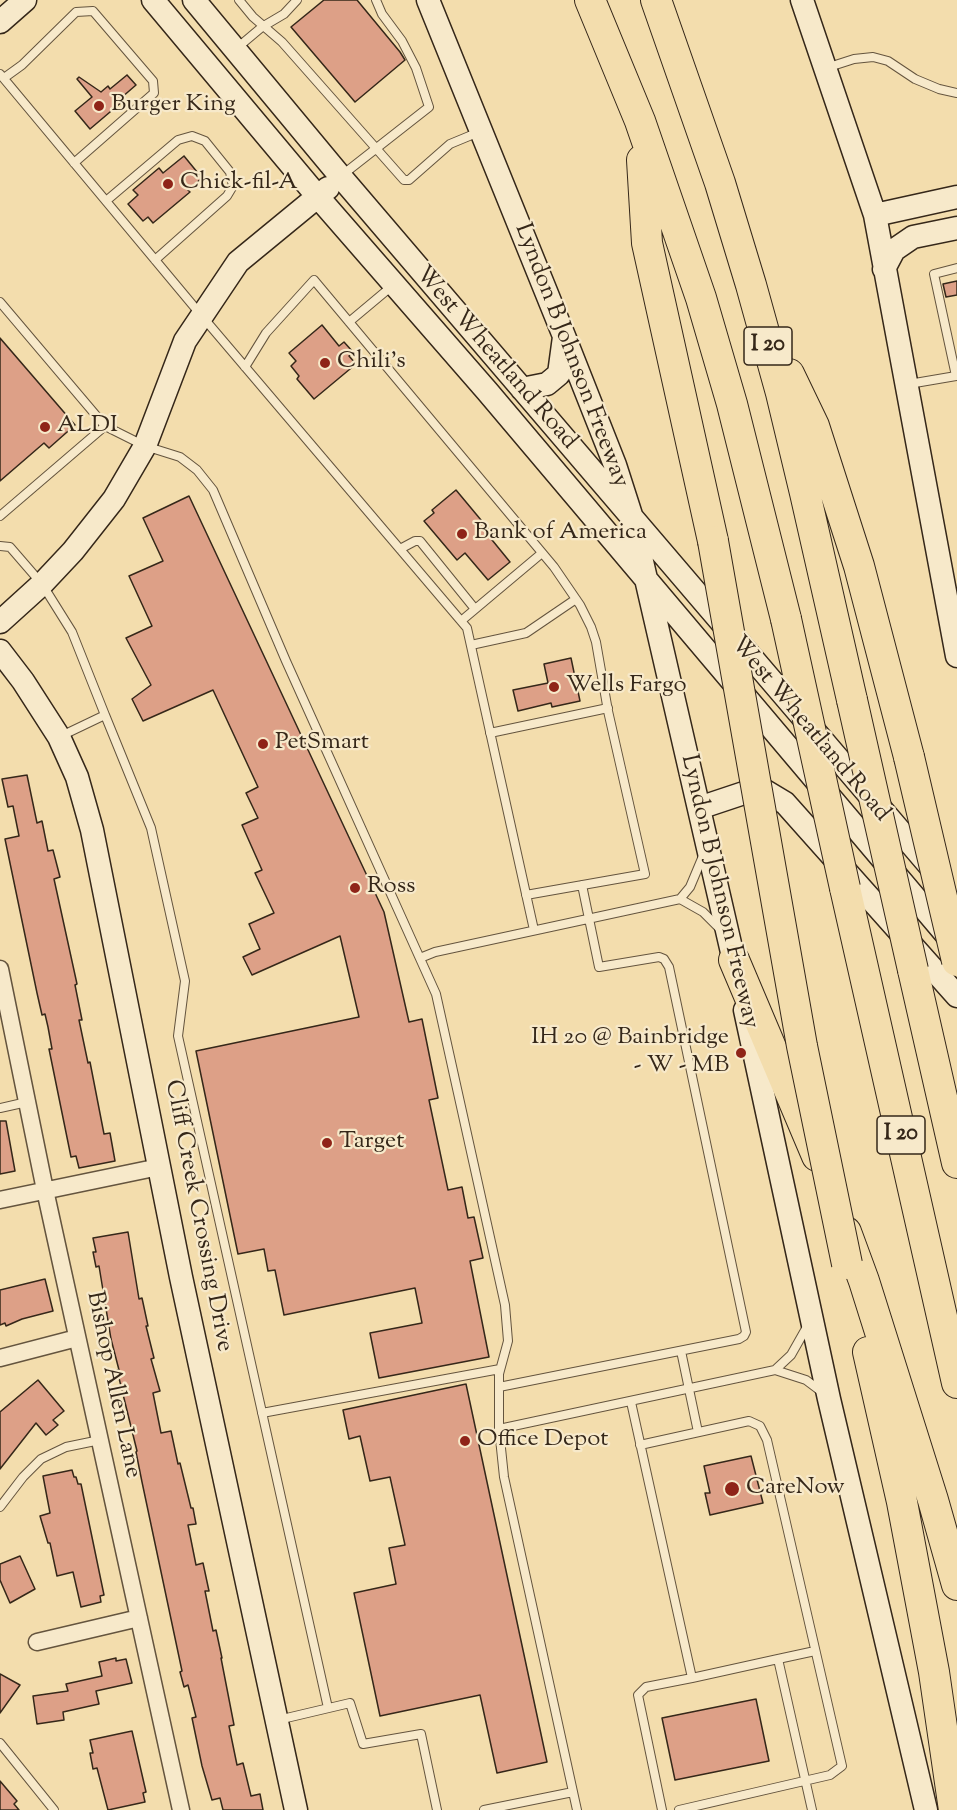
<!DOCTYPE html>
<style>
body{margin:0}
canvas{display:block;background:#f3ddad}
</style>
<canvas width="957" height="1810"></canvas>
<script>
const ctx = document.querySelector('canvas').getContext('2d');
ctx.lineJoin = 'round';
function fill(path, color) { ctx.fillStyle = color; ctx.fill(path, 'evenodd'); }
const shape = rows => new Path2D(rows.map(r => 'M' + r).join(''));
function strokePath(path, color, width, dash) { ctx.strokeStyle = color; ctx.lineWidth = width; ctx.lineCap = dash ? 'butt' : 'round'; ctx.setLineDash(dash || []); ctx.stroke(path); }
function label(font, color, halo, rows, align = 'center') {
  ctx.font = font + ' "Sorts Mill Goudy",serif'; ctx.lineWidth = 4.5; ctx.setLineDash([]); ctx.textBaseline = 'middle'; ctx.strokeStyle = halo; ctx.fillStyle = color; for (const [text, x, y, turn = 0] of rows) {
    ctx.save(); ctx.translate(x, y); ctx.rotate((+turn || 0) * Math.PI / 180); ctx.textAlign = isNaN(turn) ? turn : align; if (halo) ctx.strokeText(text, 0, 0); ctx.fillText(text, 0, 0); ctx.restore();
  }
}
const building = shape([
 [324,0,357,0,400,52,405,60,355,102,291,27,324,0],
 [127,75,136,85,121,98,123,101,90,129,75,111,92,97,77,79,79,77,101,92,108,86,110,89,127,75],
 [184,156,202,178,188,190,190,192,153,223,148,217,143,221,128,204,138,195,133,190,159,168,163,173,184,156],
 [957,281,957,295,946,297,943,284,957,281],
 [322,325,339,346,344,342,353,352,349,356,356,364,314,399,297,379,299,376,291,366,296,361,289,353,322,325],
 [0,338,75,425,49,448,44,443,0,481,0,338],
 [456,490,491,532,488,535,510,562,488,580,465,553,457,560,424,521,434,513,432,510,456,490],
 [189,496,384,912,409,1022,422,1019,438,1098,429,1100,448,1190,462,1187,468,1218,474,1217,483,1258,470,1261,489,1357,379,1378,370,1333,422,1323,415,1288,284,1315,275,1270,268,1271,264,1249,238,1254,196,1051,359,1017,340,936,252,975,243,957,260,949,249,924,274,913,255,873,262,870,242,825,258,818,246,793,258,787,213,690,143,721,132,699,151,685,126,638,152,626,129,576,163,561,143,518,189,496],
 [571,658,580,701,552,707,551,703,518,711,513,690,548,683,544,664,571,658],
 [27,775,37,823,42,821,48,851,53,850,60,877,54,879,77,984,75,985,82,1020,79,1020,88,1063,90,1062,104,1134,110,1133,115,1161,79,1168,76,1156,71,1157,49,1049,52,1049,48,1027,45,1014,42,1015,37,993,5,839,19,836,13,806,8,807,2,779,27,775],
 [0,1121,6,1121,15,1171,0,1174,0,1121],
 [128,1232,139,1299,142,1298,148,1326,146,1326,154,1358,151,1359,160,1391,153,1393,161,1433,171,1431,178,1464,180,1463,191,1508,193,1508,196,1524,188,1525,196,1565,203,1563,209,1591,205,1591,213,1631,216,1630,222,1658,221,1658,234,1725,229,1726,237,1765,243,1763,251,1796,260,1794,263,1810,223,1810,220,1798,212,1800,202,1766,192,1718,196,1717,188,1685,184,1687,180,1672,182,1671,142,1482,136,1452,137,1451,117,1370,119,1370,111,1339,99,1266,96,1267,93,1252,96,1252,93,1238,128,1232],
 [45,1279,53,1311,22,1319,6,1326,5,1323,0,1325,0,1290,45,1279],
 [38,1380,64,1411,53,1420,58,1425,46,1435,36,1423,0,1469,0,1412,38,1380],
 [466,1384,547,1762,497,1773,480,1695,380,1716,354,1593,396,1584,389,1548,405,1545,390,1477,370,1481,360,1436,349,1439,343,1410,466,1384],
 [751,1456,763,1503,710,1515,705,1493,710,1493,704,1466,751,1456],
 [72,1470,74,1477,76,1477,78,1484,81,1484,104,1595,100,1596,101,1602,81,1607,73,1572,57,1576,50,1543,48,1543,40,1516,50,1513,43,1476,72,1470],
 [20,1556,35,1589,10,1603,0,1580,0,1564,20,1556],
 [116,1658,116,1661,126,1659,132,1683,96,1691,99,1704,63,1712,64,1720,37,1724,33,1696,68,1691,66,1684,102,1676,99,1662,116,1658],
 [0,1674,20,1685,0,1713,0,1674],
 [756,1699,769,1761,675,1780,662,1718,756,1699],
 [132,1731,146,1792,143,1793,145,1802,108,1810,97,1768,93,1769,90,1753,93,1753,90,1740,132,1731],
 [0,1781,17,1801,14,1804,19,1810,0,1810,0,1781]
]);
fill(building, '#dda087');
strokePath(building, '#352719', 1.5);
const lane = shape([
 [239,0,253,17,282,42,404,180,409,180,450,144,479,132],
 [237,48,262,27,284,14,297,0],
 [826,68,854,59,873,57,888,61,915,79,939,89,957,93],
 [0,74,201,315,467,628,534,930],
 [4,78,22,65,76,12,93,11,153,81,154,93,74,163],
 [341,176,429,107,416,68,402,41,382,14,376,0],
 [106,201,178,140,192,136,205,141,230,172,233,186,227,196,155,260],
 [0,302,105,426,145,446,180,457,197,470,213,490,286,661,436,994,505,1305,508,1341,499,1374,499,1429,504,1477,577,1810],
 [349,322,392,286],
 [245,367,266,333,314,280,554,567,580,605,591,627,596,642,608,711,645,874,526,895],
 [909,384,956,376,934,274,957,268],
 [0,516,105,426],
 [0,546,10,547,42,584,72,632,105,715],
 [400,549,415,541,420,541,475,609],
 [461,621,542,553],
 [471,645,526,633,576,599],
 [490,733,608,708],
 [59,737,105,715,151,828,185,981,178,1036,328,1708],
 [680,899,690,887,703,856],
 [420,958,435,952,680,899,703,912,719,928],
 [0,1108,27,1102],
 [681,1351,698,1432],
 [775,1370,791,1355,808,1325],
 [499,1387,739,1339,744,1336,746,1332,669,967,664,959,659,957,599,967,582,885],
 [631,1402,692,1678,646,1687,638,1695,662,1810],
 [262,1413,500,1369],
 [499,1429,775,1370,806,1380,822,1392],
 [640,1445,749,1421,760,1426,767,1440,842,1766,830,1775,679,1810],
 [0,1507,23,1477,41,1459,66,1447,100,1440],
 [778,1659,815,1651],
 [692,1678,778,1659,812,1810],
 [278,1720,350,1703,363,1744,421,1734,437,1810],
 [0,1743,54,1810],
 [484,1810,573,1792]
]);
const street = shape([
 [0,969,45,1190,181,1810],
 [0,1200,159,1167],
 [0,1358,77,1338],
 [37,1642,139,1618]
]);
const secondary = shape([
 [153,0,318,197,487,391,950,939],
 [194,0,341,177,935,872],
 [428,0,564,336,615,465,632,518,737,974],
 [802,0,875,215,957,656],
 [0,22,25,0],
 [875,215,957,197],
 [884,269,894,250,913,237,957,228],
 [522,389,547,384,559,374,564,337],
 [0,622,42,584,73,551,114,499,145,446,185,341,238,262,328,188],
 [0,651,23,681,59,737,77,777,92,830,181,1277,296,1810],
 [699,808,747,792,765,791,785,803,957,996],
 [745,1010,829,1399,926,1810]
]);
const highway = shape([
 [590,0,640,121,701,298,732,404,786,619],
 [656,0,720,183,751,285,781,393,805,493,852,700],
 [642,160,647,243,713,541],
 [789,374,814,426,859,566,909,757],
 [845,888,957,1383],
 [734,960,817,1156],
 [913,970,957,1163],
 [846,1232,864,1281,933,1500,957,1585],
 [868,1352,902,1502,934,1672,954,1810]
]);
strokePath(lane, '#64543e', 10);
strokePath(street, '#64543e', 19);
strokePath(secondary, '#352719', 25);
strokePath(highway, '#352719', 32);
strokePath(lane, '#f7e9ca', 8);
strokePath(street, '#f7e9ca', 16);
strokePath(secondary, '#f7e9ca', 22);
strokePath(highway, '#f3ddad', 30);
const highwayBridge = shape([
 [713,541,802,1046,847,1264],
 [786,619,845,888],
 [852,700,913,970],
 [909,757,957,961]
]);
strokePath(highwayBridge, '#352719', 32, []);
strokePath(highwayBridge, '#f3ddad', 30);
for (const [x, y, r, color] of [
 [99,106,6,"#8f2418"],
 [168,184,6,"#8f2418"],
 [325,363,6,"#8f2418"],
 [45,427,6,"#8f2418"],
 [462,534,6,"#8f2418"],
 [554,687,6,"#8f2418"],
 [263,744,6,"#8f2418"],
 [355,888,6,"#8f2418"],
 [741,1053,6,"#8f2418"],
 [327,1143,6,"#8f2418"],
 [465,1441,6,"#8f2418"],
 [732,1489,8,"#8f2418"]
]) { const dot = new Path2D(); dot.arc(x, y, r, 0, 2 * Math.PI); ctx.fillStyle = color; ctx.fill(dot); strokePath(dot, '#f7e9ca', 2); }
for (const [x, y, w] of [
 [768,346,48],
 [901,1135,48]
]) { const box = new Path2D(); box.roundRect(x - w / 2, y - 19, w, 38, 4.5); ctx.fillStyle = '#f7e9ca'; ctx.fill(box); strokePath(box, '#352719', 1.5); }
label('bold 22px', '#352719', null, [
 ["I 20",768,346],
 ["I 20",901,1135]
]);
label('24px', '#352719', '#f7e9ca', [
 ["Burger King",111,106],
 ["Chick-fil-A",180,184],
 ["Chili's",337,363],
 ["ALDI",57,427],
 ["Bank of America",474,534],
 ["Wells Fargo",566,687],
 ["PetSmart",275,744],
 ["Ross",367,888],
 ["IH 20 @ Bainbridge",729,1039,"right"],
 ["- W - MB",729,1067,"right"],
 ["Target",339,1143],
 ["Office Depot",477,1441],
 ["CareNow",746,1489]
], 'left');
label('24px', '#352719', '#f7e9ca', [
 ["Lyndon B Johnson Freeway",570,356,69],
 ["West Wheatland Road",495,359,49],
 ["West Wheatland Road",809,730,50],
 ["Lyndon B Johnson Freeway",718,892,77],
 ["Cliff Creek Crossing Drive",197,1216,79],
 ["Bishop Allen Lane",112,1385,78]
]);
</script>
